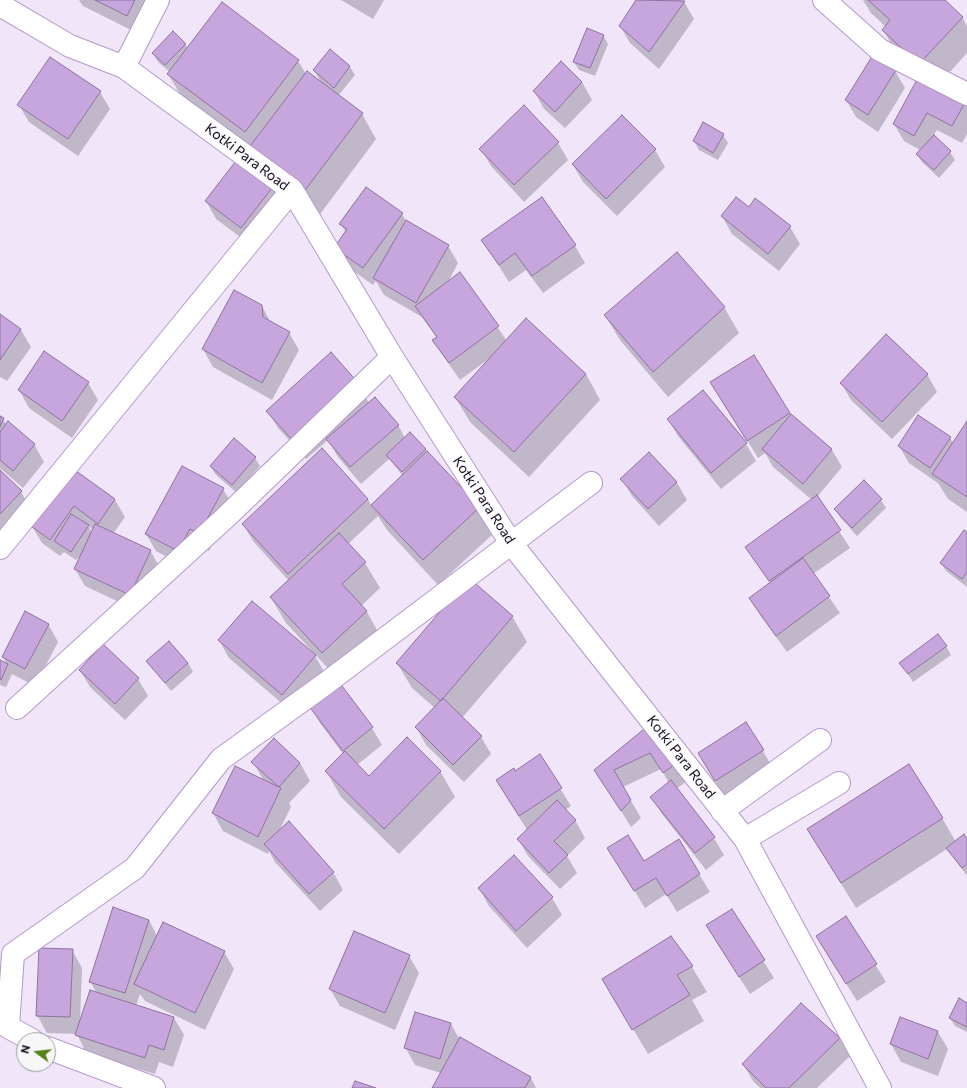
<!DOCTYPE html>
<style>
body{margin:0}
#map{position:relative;width:967px;height:1088px;overflow:hidden;background:#f1e5fa;font-family:Commissioner,sans-serif}
canvas{display:block}
.north{position:absolute;left:16px;top:1032px;width:40px;height:40px;box-sizing:border-box;background:#f7f7f7;border:1px solid #9e9aa1;border-radius:50%;rotate:285deg;font-size:11px;font-weight:700;line-height:16px;text-align:center;color:#190e20}
.north::after{content:'';display:block;margin:auto;width:14px;height:18px;background:#548415;clip-path:polygon(50% 0,100% 100%,50% 72%,0 100%)}
</style>
<div id="map">
<canvas width="967" height="1088"></canvas>
<div class="north">N</div>
</div>
<script>
const ctx = document.querySelector('canvas').getContext('2d');
ctx.lineJoin = 'round';
function fill(path, color) { ctx.fillStyle = color; ctx.fill(path, 'evenodd'); }
const shape = rows => new Path2D(rows.map(r => 'M' + r).join(''));
function strokePath(path, color, width, dash) { ctx.strokeStyle = color; ctx.lineWidth = width; ctx.lineCap = dash ? 'butt' : 'round'; ctx.setLineDash(dash || []); ctx.stroke(path); }
function label(font, color, halo, rows, align = 'center') {
  ctx.font = font + ' Commissioner,sans-serif'; ctx.lineWidth = 3; ctx.setLineDash([]); ctx.textBaseline = 'middle'; ctx.strokeStyle = halo; ctx.fillStyle = color; for (const [text, x, y, turn = 0] of rows) {
    ctx.save(); ctx.translate(x, y); ctx.rotate((+turn || 0) * Math.PI / 180); ctx.textAlign = isNaN(turn) ? turn : align; if (halo) ctx.strokeText(text, 0, 0); ctx.fillText(text, 0, 0); ctx.restore();
  }
}
fill(shape([
 [79,0,153,0,137,33,83,6],
 [341,0,384,0,373,19],
 [638,0,683,0,694,19,659,69,630,43,620,26],
 [863,0,943,0,962,17,967,26,967,53,938,85,967,102,967,134,962,143,937,130,933,136,950,152,955,160,939,178,922,162,917,154,920,150,904,141,894,124,920,76,898,55,883,30,886,27,871,13],
 [603,35,608,44,595,76,579,70,574,62],
 [185,44,188,49,298,61,306,74,321,82,314,70,330,51,350,67,355,75,338,96,362,114,376,139,318,217,284,202,251,245,216,219,206,201,239,158,183,99,168,74,170,72,158,62,153,53],
 [895,71,905,88,878,132,856,117,846,100],
 [582,82,592,100,565,128,544,109,534,91],
 [100,92,110,109,78,156,29,122,19,105],
 [723,135,728,143,718,160,699,150,694,141],
 [558,143,568,160,524,202,491,166,481,149],
 [655,150,665,167,617,216,583,182,573,165],
 [402,214,406,221,448,246,458,263,447,284,460,274,507,341,586,374,600,400,529,477,470,422,455,397,490,358,460,380,444,357,434,340,437,338,422,317,384,295,376,281,373,285,345,265,335,248,346,233,341,224],
 [722,216,790,227,800,244,779,271,732,234],
 [482,240,575,246,585,263,543,293,526,270,509,282],
 [234,291,262,306,271,323,289,333,299,350,272,400,213,367,203,349],
 [724,307,739,333,668,397,620,340,605,315],
 [0,315,21,330,31,347,7,381,0,377],
 [754,356,791,416,832,450,842,467,817,497,850,548,813,574,840,613,787,652,760,615,750,598,770,583,746,547,812,500,773,467,765,453,758,458,722,400],
 [927,374,937,392,892,439,851,400,841,383],
 [88,383,98,400,72,438,29,408,19,390],
 [359,386,369,403,398,425,405,438,410,433,479,507,494,533,438,585,387,530,378,516,348,544,365,563,380,588,361,606,367,612,381,637,337,678,286,623,271,598,289,581,253,541,243,524,368,499,371,505,403,476,389,459,361,484,338,457,328,440,306,459,278,428,268,411],
 [0,418,3,419,7,425,34,444,44,462,23,488,0,468],
 [668,419,746,444,756,461,721,489,678,436],
 [967,422,967,512,948,499,938,483,909,463,899,446,950,438,953,443],
 [649,453,677,483,687,500,659,526,632,496,622,479],
 [255,458,260,466,237,493,216,475,211,467],
 [72,469,115,500,125,517,113,534,150,550,160,568,140,612,85,586,75,569,83,553,76,560,64,552,60,556,42,543,32,526],
 [88,525,93,530,92,533],
 [0,471,21,492,31,509,0,531],
 [223,489,233,506,209,551,200,546,188,568,156,551,146,534],
 [881,500,886,508,857,536,840,517,835,509],
 [967,533,967,587,946,571,941,563],
 [512,616,527,642,462,718,481,737,491,754,464,782,426,745,416,727,435,708,412,688,397,663],
 [48,624,58,642,35,686,12,674,6,687,0,685,0,661,7,665,3,657],
 [219,640,315,656,325,673,292,712,229,658],
 [946,646,951,655,913,682,901,663],
 [148,662,188,663,193,672,171,691],
 [80,670,138,679,148,696,125,720,90,687],
 [338,683,372,728,382,745,357,765,369,777,440,771,455,797,399,854,341,797,326,771,343,754,320,723,310,705],
 [746,723,773,768,726,798,709,771],
 [649,726,687,781,676,789,714,838,724,855,706,870,662,814,652,797,669,783,661,769,623,787,641,818,631,827,596,771],
 [540,756,571,806,565,810,575,820,585,838,567,856,577,873,560,889,528,856,518,839,527,830,497,781,515,772],
 [253,762,300,763,310,781,289,803,291,807,278,833,333,872,343,890,320,911,275,862,269,851,268,854,223,831,213,813,236,767,264,781],
 [942,818,956,842,967,840,967,876,947,849,856,908,808,830],
 [678,840,710,892,677,912,666,894,645,908,619,866,644,862],
 [479,888,552,898,562,915,527,948,489,906],
 [731,910,774,978,750,994,717,943],
 [846,917,886,982,857,1001,827,953],
 [149,920,157,936,224,952,234,969,205,1030,145,1001,140,994,136,1006,174,1018,184,1035,173,1067,159,1062,155,1074,86,1053,77,1034,47,1033,37,1015,72,950,82,968,80,1022,97,994,90,981],
 [671,937,692,967,707,992,692,1000,704,1021,648,1054,618,1004],
 [409,956,419,973,395,1030,340,1006,330,989],
 [967,1004,967,1032,955,1026,950,1018],
 [801,1005,840,1039,850,1056,817,1088,760,1088,753,1081,743,1064],
 [451,1024,460,1040,461,1038,531,1078,536,1088,433,1088,441,1073,415,1065,405,1047],
 [938,1032,948,1049,938,1076,901,1062,891,1044]
]), '#0003');
const building = shape([
 [95,0,135,0,127,16,95,0],
 [636,0,685,1,649,52,619,26,636,0],
 [868,0,945,0,963,17,919,64,882,30,890,20,868,0],
 [222,2,299,60,245,132,167,74,222,2],
 [587,28,604,35,590,68,573,62,587,28],
 [173,31,186,44,165,65,152,53,173,31],
 [330,49,350,66,334,88,313,70,330,49],
 [873,55,896,70,868,115,845,100,873,55],
 [50,57,101,91,68,139,17,105,50,57],
 [561,61,582,82,555,112,533,91,561,61],
 [307,71,363,113,303,193,247,150,307,71],
 [920,74,967,99,952,126,927,113,914,136,893,124,920,74],
 [524,105,559,142,514,185,479,149,524,105],
 [622,115,656,149,606,199,572,164,622,115],
 [703,122,724,134,713,153,693,141,703,122],
 [934,135,951,151,934,170,916,154,934,135],
 [239,157,275,184,241,228,205,201,239,157],
 [366,187,403,213,363,268,334,248,347,229,339,224,366,187],
 [542,197,576,245,532,276,515,253,499,265,481,240,542,197],
 [736,197,749,207,755,198,791,226,768,254,721,216,736,197],
 [406,220,449,245,416,303,373,278,406,220],
 [677,252,725,307,653,372,604,315,677,252],
 [460,272,499,326,449,363,432,340,437,337,415,306,460,272],
 [234,290,262,305,263,317,290,332,262,383,202,349,234,290],
 [0,314,21,329,0,360,0,314],
 [526,318,586,374,514,452,454,397,526,318],
 [886,334,928,374,882,422,840,383,886,334],
 [44,351,89,382,62,421,18,390,44,351],
 [331,352,360,385,295,443,266,411,331,352],
 [754,355,790,413,747,441,710,382,754,355],
 [703,390,747,443,711,473,667,419,703,390],
 [375,397,399,425,350,467,326,439,375,397],
 [791,414,832,449,803,484,762,449,791,414],
 [918,415,951,437,930,468,898,446,918,415],
 [0,416,4,418,0,427,0,416],
 [8,421,35,444,13,471,0,460,0,432,8,421],
 [967,421,967,497,932,474,967,421],
 [410,432,426,449,402,472,386,455,410,432],
 [234,438,256,457,232,485,210,466,234,438],
 [322,448,368,499,288,574,242,524,322,448],
 [427,451,480,507,423,560,371,505,427,451],
 [649,452,677,482,648,509,620,479,649,452],
 [182,466,224,488,199,534,190,529,178,551,145,534,182,466],
 [72,468,115,499,98,524,74,506,50,540,31,526,72,468],
 [0,470,22,491,0,514,0,470],
 [864,480,882,499,852,528,834,509,864,480],
 [817,495,841,530,769,581,745,547,817,495],
 [71,514,89,525,71,552,54,541,71,514],
 [95,524,151,550,130,595,74,569,95,524],
 [964,530,967,532,967,572,962,579,940,563,964,530],
 [339,533,366,562,342,584,367,611,322,653,270,597,339,533],
 [803,558,830,596,776,636,749,598,803,558],
 [469,578,513,616,441,701,396,663,469,578],
 [252,601,316,655,282,695,218,640,252,601],
 [25,611,49,624,25,669,2,657,25,611],
 [938,634,947,646,908,674,899,663,938,634],
 [169,641,188,663,165,683,146,661,169,641],
 [103,644,139,678,115,704,79,670,103,644],
 [0,660,8,664,1,680,0,679,0,660],
 [339,682,373,727,343,751,308,705,339,682],
 [443,698,482,736,453,765,415,727,443,698],
 [746,722,764,750,715,781,698,753,746,722],
 [649,725,677,763,663,773,650,753,614,770,631,800,621,811,594,770,649,725],
 [407,737,441,771,384,829,325,771,345,751,369,776,407,737],
 [274,738,300,763,279,787,251,762,274,738],
 [540,754,562,788,519,816,496,780,514,768,515,771,540,754],
 [909,764,943,818,841,883,807,829,909,764],
 [235,766,281,788,258,837,212,813,235,766],
 [671,780,715,837,695,853,650,797,671,780],
 [557,800,576,820,554,841,568,855,549,873,517,839,557,800],
 [289,821,334,872,309,894,264,844,289,821],
 [964,834,967,839,967,864,962,868,946,848,964,834],
 [628,835,644,861,679,839,700,874,667,896,656,878,634,891,607,848,628,835],
 [514,855,553,897,516,931,478,888,514,855],
 [113,907,149,920,125,993,89,982,113,907],
 [732,909,765,960,739,977,706,925,732,909],
 [846,916,877,964,846,984,816,936,846,916],
 [163,922,225,951,195,1013,134,984,163,922],
 [354,931,410,955,385,1013,329,989,354,931],
 [671,936,693,966,677,975,690,995,632,1030,602,979,671,936],
 [39,948,73,949,70,1017,36,1016,39,948],
 [90,990,174,1017,164,1050,149,1045,145,1058,75,1035,90,990],
 [959,998,967,1003,967,1027,949,1018,959,998],
 [801,1003,840,1038,789,1088,766,1088,742,1064,801,1003],
 [415,1012,451,1023,440,1059,404,1048,415,1012],
 [900,1017,938,1031,928,1059,890,1044,900,1017],
 [460,1037,531,1077,525,1088,432,1088,460,1037],
 [355,1081,376,1088,352,1088,355,1081]
]);
fill(building, '#c7a5dd');
strokePath(building, '#8d72a0', 1);
const street = shape([
 [824,0,880,50,967,94],
 [0,5,70,46,124,67,292,190,392,357,511,543,745,839,880,1088],
 [124,67,158,0],
 [0,548,292,190],
 [17,708,225,518,392,357],
 [722,811,820,740],
 [745,839,839,783],
 [32,1040,8,1027,13,954,135,868,221,759,325,684,591,483],
 [48,1048,154,1088]
]);
strokePath(street, '#b598c9', 24);
strokePath(street, '#fff', 22);
label('14px', '#190e20', '#f7f7f7', [
 ["Kotki Para Road",247,157,37],
 ["Kotki Para Road",484,500,57],
 ["Kotki Para Road",681,757,52]
]);
</script>
